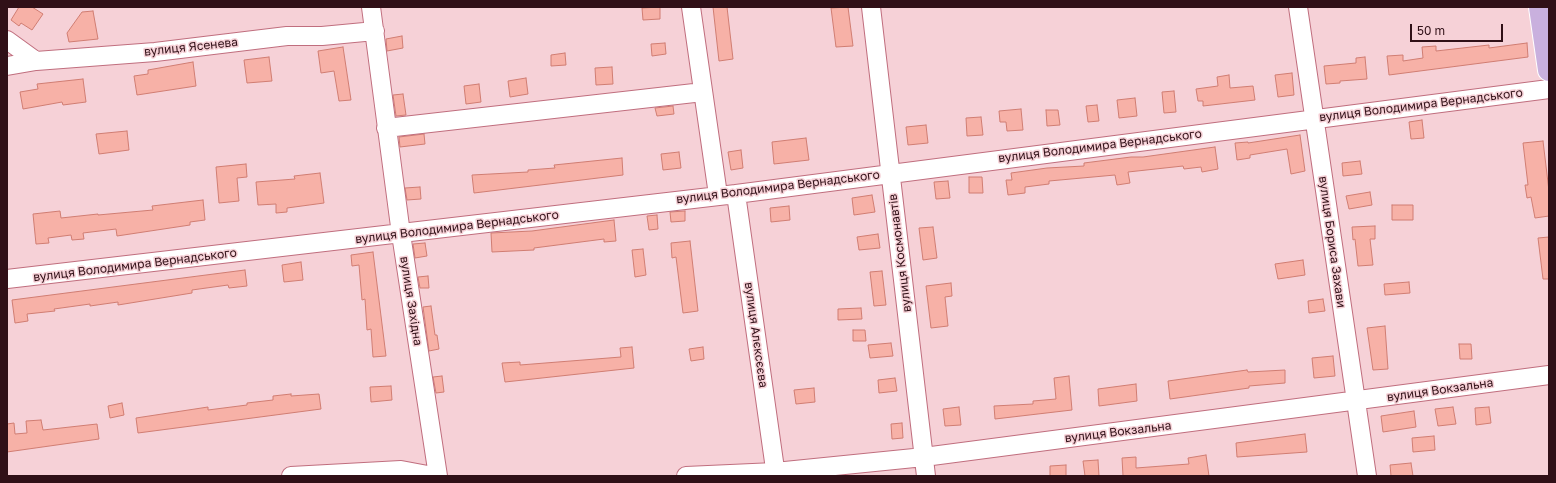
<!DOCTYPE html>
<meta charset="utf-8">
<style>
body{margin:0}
#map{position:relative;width:1556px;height:483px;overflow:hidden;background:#f6d1d7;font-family:"Golos Text",sans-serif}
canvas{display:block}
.frame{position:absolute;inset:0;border:8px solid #301017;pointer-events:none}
.scale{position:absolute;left:1410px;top:24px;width:93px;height:18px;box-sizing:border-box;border:2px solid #301017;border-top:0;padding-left:5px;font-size:12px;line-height:14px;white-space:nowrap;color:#301017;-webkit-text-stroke:3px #f6d1d7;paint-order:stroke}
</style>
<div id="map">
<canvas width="1556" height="483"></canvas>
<div class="frame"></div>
<div class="scale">50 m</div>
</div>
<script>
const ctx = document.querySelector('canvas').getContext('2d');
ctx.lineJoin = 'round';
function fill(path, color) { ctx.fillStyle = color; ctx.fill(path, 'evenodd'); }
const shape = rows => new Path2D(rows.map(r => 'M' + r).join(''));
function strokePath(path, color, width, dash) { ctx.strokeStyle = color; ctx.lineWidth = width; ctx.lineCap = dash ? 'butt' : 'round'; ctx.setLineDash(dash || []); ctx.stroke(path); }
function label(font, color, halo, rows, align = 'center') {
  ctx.font = font + ' "Golos Text",sans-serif'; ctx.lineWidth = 3; ctx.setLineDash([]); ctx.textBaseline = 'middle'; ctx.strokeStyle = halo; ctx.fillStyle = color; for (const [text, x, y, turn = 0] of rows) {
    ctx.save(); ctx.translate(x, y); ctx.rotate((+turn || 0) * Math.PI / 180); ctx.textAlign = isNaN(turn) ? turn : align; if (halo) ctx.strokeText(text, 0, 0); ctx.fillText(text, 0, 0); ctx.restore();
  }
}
const building = shape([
 [19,7,32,7,43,14,32,30,21,23,19,26,11,20,19,7],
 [660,7,660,19,643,20,642,8,660,7],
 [713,7,727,7,733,59,719,61,713,7],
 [848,7,853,46,836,47,831,8,848,7],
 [93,11,98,39,69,42,67,33,82,12,93,11],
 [402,36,403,48,387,51,386,39,402,36],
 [665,43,666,54,652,56,651,44,665,43],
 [1527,43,1528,57,1389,75,1387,56,1403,55,1403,61,1423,58,1422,47,1436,46,1436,51,1489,45,1489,48,1527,43],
 [343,47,351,100,339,101,334,71,321,73,318,51,343,47],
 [565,53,566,65,551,66,551,55,565,53],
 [269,57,272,81,247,83,244,60,269,57],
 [1365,57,1367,79,1340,81,1340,83,1326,84,1324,66,1356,63,1356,58,1365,57],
 [193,62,196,86,137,95,134,76,148,74,148,70,193,62],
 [612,67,613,84,596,85,595,68,612,67],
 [1292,73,1294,95,1278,97,1275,75,1292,73],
 [1229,75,1230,88,1253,86,1255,100,1203,106,1203,101,1198,101,1196,89,1218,86,1217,77,1229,75],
 [526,78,528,94,510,97,508,81,526,78],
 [83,79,86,102,63,105,62,102,23,109,20,92,38,89,37,84,83,79],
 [479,84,481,102,466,104,464,86,479,84],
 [1174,91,1176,112,1164,113,1162,92,1174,91],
 [403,94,406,115,396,116,393,95,403,94],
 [1135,98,1137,116,1119,118,1117,100,1135,98],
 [1097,105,1099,121,1088,122,1086,106,1097,105],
 [673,106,674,114,657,116,655,108,673,106],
 [1021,109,1023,130,1007,131,1006,122,1000,122,999,111,1021,109],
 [1046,110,1058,110,1060,125,1047,126,1046,110],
 [981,117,983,135,967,136,966,118,981,117],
 [1422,120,1424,138,1411,139,1409,122,1422,120],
 [926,125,928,143,908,145,906,127,926,125],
 [127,131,129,150,99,154,96,134,127,131],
 [424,134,425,144,400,147,399,137,424,134],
 [1300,135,1305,171,1291,174,1287,149,1250,155,1250,158,1237,160,1235,143,1248,142,1248,143,1300,135],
 [806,138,809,160,774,164,772,142,806,138],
 [1543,141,1549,191,1549,216,1535,218,1531,197,1527,198,1525,185,1528,185,1523,143,1543,141],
 [1215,147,1218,169,1202,172,1201,167,1184,169,1183,166,1128,172,1130,183,1117,185,1115,175,1049,181,1049,184,1025,187,1025,193,1008,195,1006,180,1012,180,1011,173,1047,168,1084,166,1084,163,1131,157,1143,157,1215,147],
 [741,150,743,168,731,170,728,152,741,150],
 [679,152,681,168,663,170,661,154,679,152],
 [622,158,623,175,474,193,472,175,528,172,528,170,555,168,554,165,622,158],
 [1360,161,1362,174,1343,176,1342,163,1360,161],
 [246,164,247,177,237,178,239,201,219,203,216,167,246,164],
 [320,173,324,203,287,208,287,212,276,213,276,204,258,205,256,182,295,179,294,176,320,173],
 [969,177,982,177,983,193,969,193,969,177],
 [948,181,950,198,936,199,934,182,948,181],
 [420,187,421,199,407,200,405,188,420,187],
 [1370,192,1372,205,1349,209,1346,196,1370,192],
 [872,195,875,212,854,215,852,198,872,195],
 [203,200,205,220,190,222,190,225,117,236,116,229,83,233,84,239,72,240,71,235,48,238,49,243,36,244,33,214,60,211,61,218,98,214,98,215,153,210,152,206,203,200],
 [1392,205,1413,205,1413,220,1392,220,1392,205],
 [789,206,790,220,771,222,770,208,789,206],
 [685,211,685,221,671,222,670,212,685,211],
 [657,215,658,229,649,230,647,216,657,215],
 [614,220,616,241,604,242,604,239,534,248,534,250,492,252,491,233,532,231,614,220],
 [1375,226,1375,239,1370,239,1373,265,1358,266,1355,239,1353,240,1352,227,1375,226],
 [933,227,937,258,923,260,919,228,933,227],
 [878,234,880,248,859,250,857,237,878,234],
 [1549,237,1549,279,1543,279,1538,238,1549,237],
 [690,241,698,311,683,313,676,257,672,258,671,243,690,241],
 [425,243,427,256,415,258,413,244,425,243],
 [643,249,646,275,635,277,632,250,643,249],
 [373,252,386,356,373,357,371,329,367,330,365,299,362,300,359,265,352,266,351,255,373,252],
 [1303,260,1305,275,1278,279,1275,264,1303,260],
 [301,262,303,280,284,282,282,265,301,262],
 [245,270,247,286,229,288,228,285,192,290,192,293,118,305,118,302,90,306,90,304,54,309,55,311,27,314,28,321,15,323,12,300,245,270],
 [882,271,886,305,874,306,870,272,882,271],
 [428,276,429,288,420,288,418,277,428,276],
 [1409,282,1410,293,1385,295,1384,284,1409,282],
 [951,283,952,296,945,297,948,326,931,328,926,286,951,283],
 [1323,299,1325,311,1309,313,1308,301,1323,299],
 [431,306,435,335,437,335,439,349,429,351,423,307,431,306],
 [861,308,862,319,838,320,838,309,861,308],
 [1385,326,1388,369,1373,370,1367,328,1385,326],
 [853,330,865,330,866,341,853,341,853,330],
 [891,343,893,356,870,358,868,345,891,343],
 [1459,344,1471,344,1472,359,1460,359,1459,344],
 [632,347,634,368,505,382,502,363,520,362,520,365,621,357,620,348,632,347],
 [703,347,704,359,691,361,689,349,703,347],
 [1333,356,1335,376,1314,378,1312,358,1333,356],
 [1247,370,1248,372,1285,370,1285,383,1249,386,1249,388,1170,399,1168,381,1247,370],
 [442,376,444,392,436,393,433,377,442,376],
 [1069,376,1072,410,995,419,994,406,1033,404,1033,401,1056,399,1054,378,1069,376],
 [895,378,897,391,879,393,878,380,895,378],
 [1136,384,1137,401,1099,406,1098,389,1136,384],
 [391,386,392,400,371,402,370,387,391,386],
 [814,388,815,402,796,404,794,390,814,388],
 [291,394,291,396,319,394,321,409,138,433,136,418,208,407,208,410,247,405,247,403,273,400,273,396,291,394],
 [122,403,124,415,110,418,108,406,122,403],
 [959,407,961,425,945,426,943,409,959,407],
 [1453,407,1456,424,1438,426,1435,409,1453,407],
 [1489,407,1491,423,1476,425,1475,408,1489,407],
 [1414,411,1416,427,1383,432,1381,416,1414,411],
 [41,420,43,430,97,424,99,439,7,452,7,424,14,423,15,434,27,433,26,421,41,420],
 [902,423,903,438,892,439,891,424,902,423],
 [1305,434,1307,452,1237,457,1236,443,1305,434],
 [1434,436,1435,450,1413,452,1412,438,1434,436],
 [1206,455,1209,476,1123,476,1122,458,1136,457,1136,468,1189,464,1188,458,1206,455],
 [1098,460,1099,476,1085,476,1083,461,1098,460],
 [1411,463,1413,476,1391,476,1390,465,1411,463],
 [1066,465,1066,476,1050,476,1050,466,1066,465]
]);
fill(building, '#f7b1a7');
strokePath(building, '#d07d72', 1);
const minor = shape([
 [371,7,401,234,438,476],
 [691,7,718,195],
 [871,7,926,476],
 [1298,7,1367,476],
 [7,40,36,61],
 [7,66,36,61,155,52,287,36,322,36,375,31],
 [386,128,703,92],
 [736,194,776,476],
 [7,279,736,194,1549,89],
 [291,476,401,470,433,476],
 [686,476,775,472,924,457,1549,375]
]);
const major = shape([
 [1540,7,1549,70]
]);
strokePath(minor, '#c06e7e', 20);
strokePath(major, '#fff', 24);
strokePath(minor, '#fff', 18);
strokePath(major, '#c9b0de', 22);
label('12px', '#301017', '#f6d1d7', [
 ["вулиця Ясенева",191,47,-6],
 ["вулиця Володимира Вернадського",1421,105,-7],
 ["вулиця Володимира Вернадського",1100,146,-7],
 ["вулиця Володимира Вернадського",778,187,-7],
 ["вулиця Володимира Вернадського",457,227,-7],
 ["вулиця Бориса Захави",1332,242,82],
 ["вулиця Космонавтів",900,253,-97],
 ["вулиця Володимира Вернадського",135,265,-7],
 ["вулиця Західна",411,301,81],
 ["вулиця Алєксєєва",756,335,82],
 ["вулиця Вокзальна",1440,390,-8],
 ["вулиця Вокзальна",1118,432,-7]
]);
</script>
